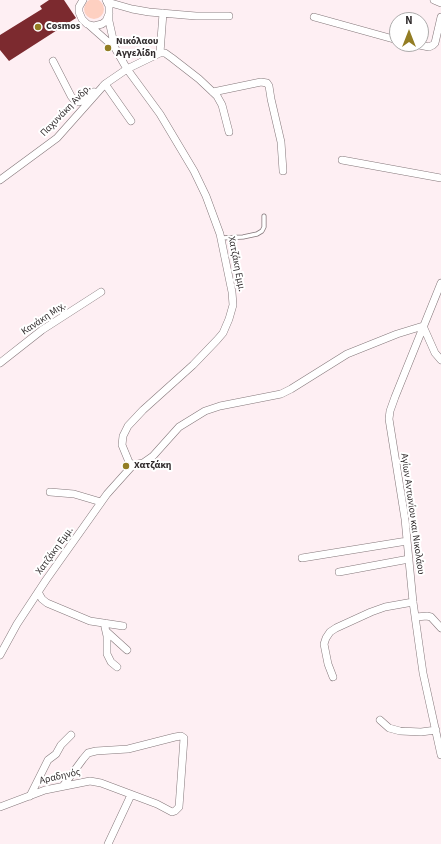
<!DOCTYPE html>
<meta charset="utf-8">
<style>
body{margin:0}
#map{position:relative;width:441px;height:844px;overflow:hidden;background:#feeff3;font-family:"Source Sans 3",sans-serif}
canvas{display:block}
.north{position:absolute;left:389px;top:12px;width:40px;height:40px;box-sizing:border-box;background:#fff;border:1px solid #adabab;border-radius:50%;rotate:0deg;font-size:11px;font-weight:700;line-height:16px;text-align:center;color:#312c2d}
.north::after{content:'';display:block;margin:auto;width:14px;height:18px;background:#937d24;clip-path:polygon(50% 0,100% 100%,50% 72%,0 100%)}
</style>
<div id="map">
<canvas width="441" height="844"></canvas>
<div class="north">N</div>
</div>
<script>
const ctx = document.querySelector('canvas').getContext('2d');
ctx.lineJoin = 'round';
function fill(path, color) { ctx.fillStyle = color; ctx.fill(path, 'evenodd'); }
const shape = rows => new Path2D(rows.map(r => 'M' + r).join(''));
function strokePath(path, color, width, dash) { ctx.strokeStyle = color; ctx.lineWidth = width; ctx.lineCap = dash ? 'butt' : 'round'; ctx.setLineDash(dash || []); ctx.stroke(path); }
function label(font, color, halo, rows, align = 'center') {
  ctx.font = font + ' "Source Sans 3",sans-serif'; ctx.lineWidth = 4; ctx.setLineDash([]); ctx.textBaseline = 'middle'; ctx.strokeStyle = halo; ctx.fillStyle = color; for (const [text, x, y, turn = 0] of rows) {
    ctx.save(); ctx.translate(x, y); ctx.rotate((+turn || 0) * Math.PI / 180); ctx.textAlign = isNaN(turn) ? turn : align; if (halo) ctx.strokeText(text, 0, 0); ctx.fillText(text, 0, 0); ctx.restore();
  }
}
fill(shape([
 '84 9a10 10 0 1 1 20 0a10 10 0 1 1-20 0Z'
]), '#fed0c1');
fill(shape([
 [49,0,64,0,76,18,9,61,0,50,0,35,42,9,40,6]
]), '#7c2a2f');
const service = shape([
 [221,238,243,237,257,234,262,231,264,227,264,216]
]);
const minor = shape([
 [83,0,79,7,79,12,82,19,87,24,94,26,102,24,106,21,109,14],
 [106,0,109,6,109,21,115,48],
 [434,0,441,3],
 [107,2,132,9,149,12,196,16,229,16],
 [314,17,397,40],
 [89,25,115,48,127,69,160,114,194,171,206,196,220,234,232,292,233,305,229,319,223,333,217,340,193,365,143,410,128,426,123,436,122,445,129,462,133,465,143,463,153,456,179,427,205,411,220,406,281,394,291,389,347,354,397,334,423,326],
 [414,44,429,47,433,45,435,43,441,17],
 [160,53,163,13],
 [53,61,71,96,75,101,79,102,85,100,94,92],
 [103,86,105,84,131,121],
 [213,92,261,82,267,83,269,86,271,99,281,142,283,171],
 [342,160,441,178],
 [0,180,57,138,105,84,127,69,160,53,165,53,172,58,199,79,217,96,222,105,229,132],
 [441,283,395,397,390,411,389,419,405,519,413,602,423,673,441,755],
 [423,326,435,353,441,360],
 [0,363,42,330,101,292],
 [50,492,74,494,101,502],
 [302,558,407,541],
 [339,572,409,559],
 [38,592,42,599,47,603,90,621,123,626],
 [416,617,427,616,431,617,441,628],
 [104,623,107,636,107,654,111,662,117,667],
 [106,631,127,650],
 [0,655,17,624,46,580,107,494,133,465],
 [333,677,328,664,324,644,326,638,330,632,336,628,371,612,385,607,413,602],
 [380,720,389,728,400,731,421,732,436,730],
 [30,796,48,760,56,754,61,745,71,735],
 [0,807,45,790,90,781,101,783,157,804,172,812,175,811,179,807,184,738,181,736,175,737,128,749,96,751,88,753,83,759,63,786],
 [108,844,131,795]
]);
strokePath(service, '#84777a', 5);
strokePath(minor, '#84777a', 8);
strokePath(service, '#fff', 3.5);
strokePath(minor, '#fff', 7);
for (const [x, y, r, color] of [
 [38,27,4,"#937d24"],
 [108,48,4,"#937d24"],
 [126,466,4,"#937d24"]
]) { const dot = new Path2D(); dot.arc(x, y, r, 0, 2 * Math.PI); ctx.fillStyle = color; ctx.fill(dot); strokePath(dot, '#fff', 1.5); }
label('bold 10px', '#312c2d', '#fff', [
 ["Cosmos",46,27],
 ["Νικόλαου",116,42],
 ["Αγγελίδη",116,54],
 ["Χατζάκη",134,466]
], 'left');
label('10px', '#312c2d', '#fff', [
 ["Παχυνάκη Ανδρ.",66,111,-46],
 ["Χατζάκη Εμμ.",236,264,79],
 ["Κανάκη Μιχ.",44,319,-34],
 ["Αγίων Αντωνίου και Νικολάου",412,514,82],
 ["Χατζάκη Εμμ.",55,551,-54],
 ["Αραδηνός",60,777,-13]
]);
</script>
